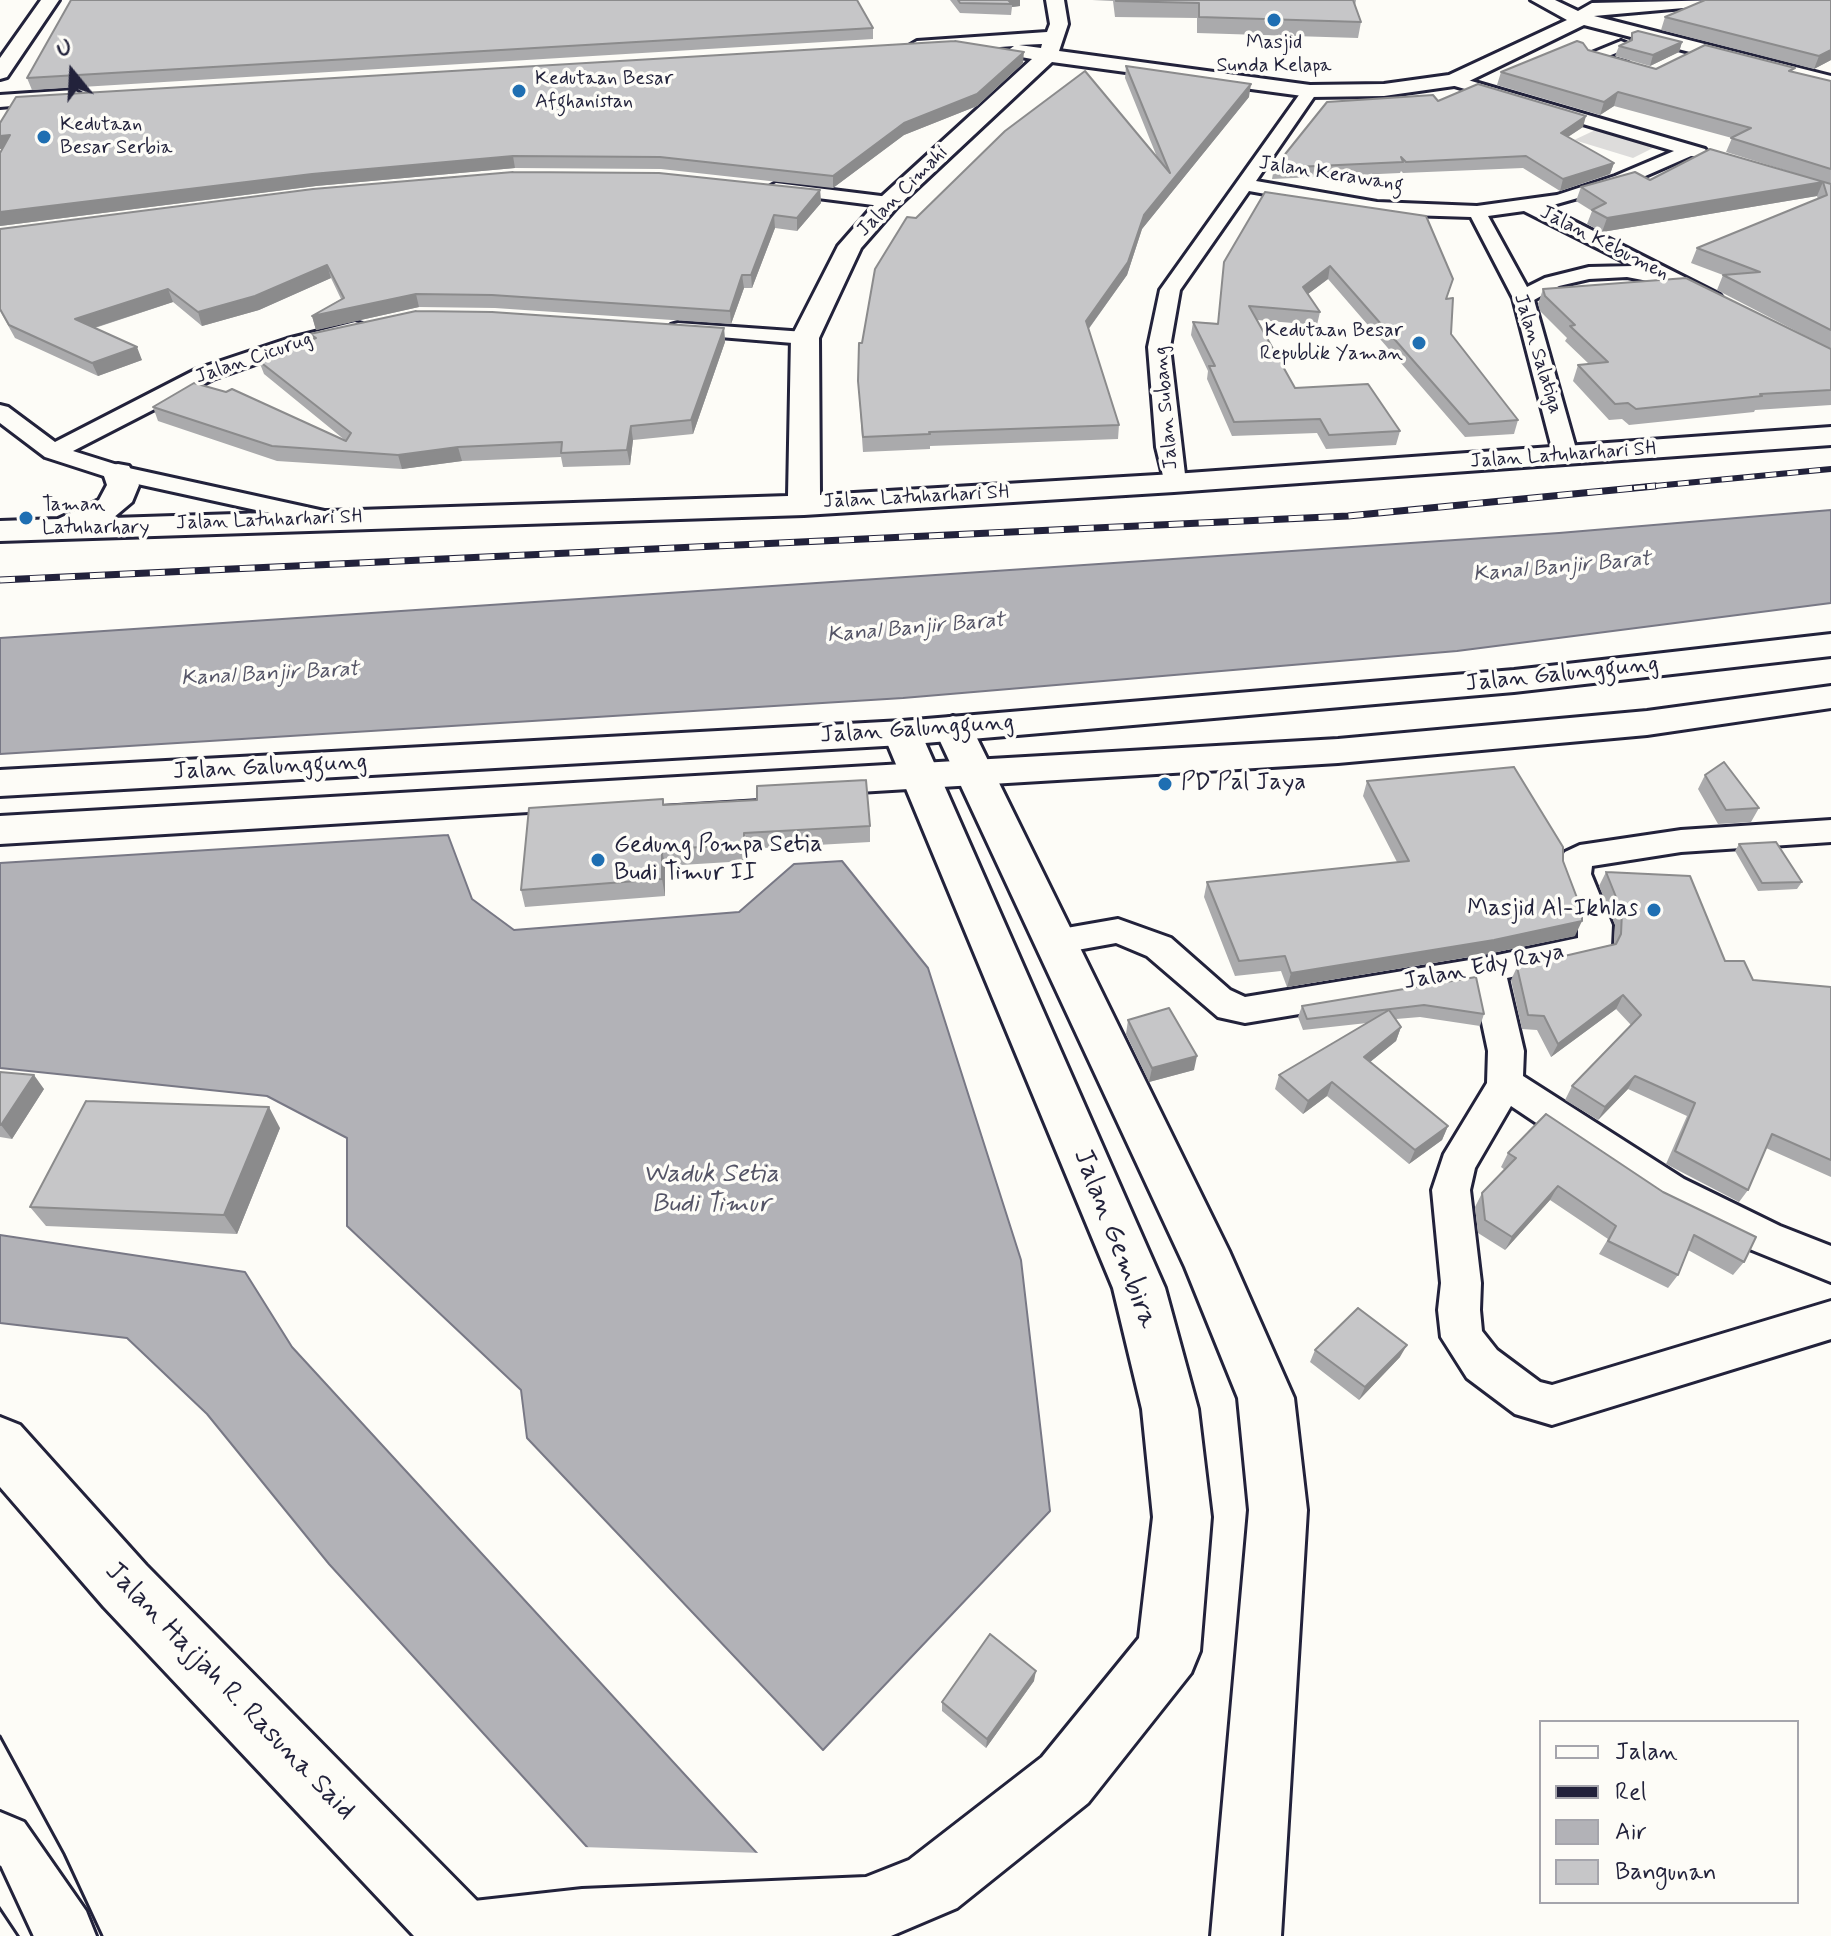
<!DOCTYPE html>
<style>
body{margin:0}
#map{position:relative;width:1831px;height:1936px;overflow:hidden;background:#fdfcf7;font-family:Mynerve,sans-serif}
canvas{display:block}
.legend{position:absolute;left:1539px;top:1720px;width:260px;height:184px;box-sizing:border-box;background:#fdfcf7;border:2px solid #a5a5ac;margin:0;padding:10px 14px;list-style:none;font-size:24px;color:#22223b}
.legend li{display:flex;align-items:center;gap:16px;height:40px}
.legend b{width:40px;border:2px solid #a5a5ac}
.north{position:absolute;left:32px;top:32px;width:80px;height:80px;-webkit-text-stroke:6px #fdfcf7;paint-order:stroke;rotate:342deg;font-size:22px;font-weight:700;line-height:32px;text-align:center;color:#22223b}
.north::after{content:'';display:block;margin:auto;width:28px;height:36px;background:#22223b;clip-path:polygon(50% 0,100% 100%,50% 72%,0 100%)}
</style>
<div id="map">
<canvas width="1831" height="1936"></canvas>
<ul class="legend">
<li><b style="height:10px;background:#fdfcf7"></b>Jalan</li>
<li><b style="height:10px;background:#22223b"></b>Rel</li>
<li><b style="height:22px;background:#b2b2b7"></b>Air</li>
<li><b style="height:22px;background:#c6c6c8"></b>Bangunan</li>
</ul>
<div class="north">U</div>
</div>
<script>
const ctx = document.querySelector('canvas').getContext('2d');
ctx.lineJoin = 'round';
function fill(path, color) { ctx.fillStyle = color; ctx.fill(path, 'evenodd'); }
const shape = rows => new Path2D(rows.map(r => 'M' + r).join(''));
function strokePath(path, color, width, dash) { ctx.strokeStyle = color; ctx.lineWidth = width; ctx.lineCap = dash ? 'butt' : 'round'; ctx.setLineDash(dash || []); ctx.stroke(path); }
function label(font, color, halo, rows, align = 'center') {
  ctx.font = font + ' Mynerve,sans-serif'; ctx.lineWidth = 7; ctx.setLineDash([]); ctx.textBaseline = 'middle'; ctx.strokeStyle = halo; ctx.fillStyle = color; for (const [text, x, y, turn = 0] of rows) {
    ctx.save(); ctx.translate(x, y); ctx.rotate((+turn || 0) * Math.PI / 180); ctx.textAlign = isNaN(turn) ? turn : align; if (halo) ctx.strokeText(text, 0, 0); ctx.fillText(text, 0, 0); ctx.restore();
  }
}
fill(shape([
 [1606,125,1665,142,1633,158,1574,140]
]), '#dddcdb');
const water = shape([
 [1831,510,1831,603,1457,651,903,698,0,754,0,638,1559,533,1831,510],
 [448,835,472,899,514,930,739,912,794,864,842,861,928,968,1021,1260,1050,1511,823,1750,527,1438,521,1390,347,1226,347,1138,267,1096,0,1068,0,863,448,835],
 [0,1235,245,1272,292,1347,833,1936,655,1936,587,1847,329,1564,207,1414,127,1338,0,1323,0,1235]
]);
fill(water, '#b2b2b7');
strokePath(water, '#787885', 2);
fill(shape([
 [582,1847,762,1853,837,1936,650,1936]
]), '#fdfcf7');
const minor = shape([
 [1621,41,1626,43,1626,49,1606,57,1628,63,1628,69,1618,69,1582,57,1621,41],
 [1454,76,1705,149,1708,153,1705,157,1691,156,1627,184,1546,207,1720,295,1723,299,1720,303,1706,303,1660,280,1653,282,1627,277,1589,279,1559,286,1534,300,1578,456,1574,461,1566,463,1558,461,1554,456,1513,298,1471,217,1377,214,1249,191,1180,290,1170,347,1186,483,1182,488,1166,488,1156,447,1148,347,1160,290,1304,88,1310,86,1318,91,1256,181,1377,202,1477,206,1557,195,1615,176,1674,151,1448,84,1446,81,1454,76],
 [1524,211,1633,266,1589,267,1545,278,1527,287,1488,216,1524,211],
 [776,183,889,197,898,202,889,207,770,192,767,188,776,183],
 [355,322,362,324,365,328,362,332,301,348,213,379,73,451,124,467,338,514,341,519,338,524,329,526,110,478,45,457,0,423,0,405,8,407,55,442,197,369,287,339,355,322],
 [678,323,805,332,816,338,805,344,671,333,668,329,671,325,678,323],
 [1831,820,1831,842,1681,852,1592,866,1591,874,1612,925,1611,947,1606,956,1507,978,1524,1051,1523,1076,1684,1179,1780,1226,1831,1246,1831,1282,1752,1250,1656,1203,1511,1106,1475,1168,1470,1190,1481,1283,1480,1310,1482,1331,1497,1350,1540,1382,1552,1385,1831,1301,1831,1339,1552,1425,1515,1414,1467,1378,1441,1337,1438,1310,1441,1283,1432,1190,1444,1154,1487,1083,1488,1051,1474,985,1245,1023,1218,1017,1147,956,1116,943,1055,954,1043,951,1038,942,1043,933,1055,930,1118,919,1171,938,1230,990,1245,997,1488,957,1578,938,1578,925,1559,874,1560,860,1565,852,1580,845,1681,830,1831,820]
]);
const tertiary = shape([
 [1046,0,1064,0,1068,24,1059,51,1310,85,1384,84,1449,75,1567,20,1531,0,1555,0,1578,11,1592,3,1726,0,1717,5,1594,16,1831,76,1831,88,1584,25,1461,85,1384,96,1310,97,1052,62,897,207,861,248,819,338,820,495,1174,474,1831,427,1831,445,1174,492,804,515,0,541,0,521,58,519,99,500,107,485,103,473,107,466,118,464,129,466,139,485,132,502,113,518,788,496,791,338,838,246,881,197,1032,59,1010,55,1007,51,1014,46,917,53,907,47,917,41,1047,32,1050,24,1046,0],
 [1042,44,1041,48,1019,45,1042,44],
 [74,90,84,96,81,100,0,107,0,95,74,90]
]);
const secondary = shape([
 [953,716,966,720,972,728,1229,1251,1294,1398,1307,1510,1281,1936,1211,1936,1249,1510,1238,1398,1185,1267,934,728,940,720,953,716],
 [902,721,915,724,921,733,1165,1288,1198,1409,1211,1517,1200,1651,1191,1673,1088,1803,957,1908,891,1936,439,1936,449,1911,474,1901,582,1889,866,1877,909,1860,1042,1757,1139,1638,1153,1517,1142,1409,1113,1288,883,733,889,724,902,721]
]);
const primary = shape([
 [41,0,59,0,7,77,0,79,0,58,41,0],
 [1831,634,1831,656,1514,692,902,745,0,796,0,770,902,721,1514,670,1831,634],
 [1831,686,1831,708,1647,735,1338,763,0,844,0,816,1338,739,1647,711,1831,686],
 [0,1417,20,1425,146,1565,487,1911,497,1936,414,1936,104,1607,0,1487,0,1417],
 [0,1812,24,1822,86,1911,96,1936,20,1936,0,1906,0,1812]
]);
strokePath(minor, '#22223b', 6);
strokePath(tertiary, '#22223b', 6);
strokePath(secondary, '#22223b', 6);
strokePath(primary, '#22223b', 6);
fill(minor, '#fdfcf7');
fill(tertiary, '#fdfcf7');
fill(secondary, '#fdfcf7');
fill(primary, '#fdfcf7');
strokePath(shape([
 [0,1736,64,1854,102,1936],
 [0,1867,32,1936]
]), '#22223b', 3);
const railFar1 = shape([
 [1634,488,1831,469]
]);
const rail = shape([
 [0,580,1348,516,1655,486]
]);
strokePath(railFar1, '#22223b', 6);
strokePath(rail, '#22223b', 7);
strokePath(railFar1, '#fdfcf7', 4, [11]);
strokePath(rail, '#fdfcf7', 5, [15]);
fill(shape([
 [950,0,1020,0,1020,6,1012,7,1011,15,960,13],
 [1092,0,1356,0,1355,6,1361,22,1358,38,1197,33,1197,18,1115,17,1113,1],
 [1705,0,1831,60,1814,69,1661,30,1665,17],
 [873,28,873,39,32,90,27,78],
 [1632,33,1682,42,1679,52,1650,66,1615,56,1619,46,1630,41],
 [1588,50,1656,69,1793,72,1831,81,1831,405,1755,410,1754,412,1629,425,1622,419,1609,420,1573,381,1578,365,1589,364,1565,341,1567,338,1540,311,1538,304,1543,289,1821,344,1717,290,1723,275,1691,263,1697,248,1818,199,1817,196,1602,232,1587,224,1592,211,1576,201,1581,187,1650,180,1791,172,1726,152,1732,138,1614,106,1600,115,1497,85,1501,72],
 [1023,63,977,106,904,135,833,188,661,169,515,168,316,186,0,226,0,153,3,148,0,149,0,123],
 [1126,66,1249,97,1142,229,1127,275,1088,330,1119,425,1118,439,930,446,930,449,863,452,858,381,862,343,916,218,1157,157,1125,78],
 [1438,101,1583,127,1568,137,1614,163,1610,174,1560,191,1523,168,1403,173,1401,171,1400,173,1272,179,1274,168],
 [820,190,821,203,797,231,775,228,752,288,744,288,731,324,495,308,419,307,316,330,312,316,341,299,331,278,259,310,202,326,173,302,95,328,142,360,98,376,15,338,0,311,0,229],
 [1265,192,1447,299,1451,334,1518,420,1514,434,1465,437,1328,279,1308,294,1320,312,1317,325,1257,320,1295,388,1400,431,1396,445,1326,449,1317,433,1232,436,1207,379,1208,371,1191,335,1193,322,1218,323,1224,262],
 [724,328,725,342,693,434,633,440,630,465,563,467,561,457,462,461,402,469,277,461,158,421,153,407,226,392,346,441,264,374,259,361,312,340,310,334],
 [1705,775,1759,808,1751,822,1718,824,1698,789],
 [1367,781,1563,861,1575,936,1487,954,1287,987,1281,971,1235,976,1204,897,1207,882,1397,862,1363,796],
 [664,805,870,826,870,842,746,849,746,861,665,866,665,896,525,907,521,890],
 [1739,844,1802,882,1797,889,1758,891,1735,851],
 [1606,872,1725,961,1753,980,1831,987,1831,1177,1766,1148,1748,1190,1739,1202,1666,1164,1687,1116,1628,1089,1598,1120,1565,1100,1572,1086,1631,1025,1616,1009,1551,1057,1537,1030,1522,1029,1511,980,1517,967,1614,944,1615,925,1599,886],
 [1476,977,1484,1014,1480,1026,1420,1017,1396,1019,1401,1027,1396,1041,1370,1062,1448,1126,1442,1140,1409,1164,1327,1096,1303,1114,1275,1089,1279,1075,1367,1023,1303,1030,1298,1017,1302,1006],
 [1128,1020,1194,1070,1149,1082,1126,1034],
 [0,1072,44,1089,12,1139,0,1137],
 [1546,1114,1744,1262,1733,1275,1688,1250,1678,1275,1668,1288,1599,1254,1608,1239,1550,1200,1505,1250,1478,1233,1475,1207,1482,1193,1505,1170,1501,1167,1508,1153],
 [280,1128,237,1234,46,1226,30,1207],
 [1315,1350,1400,1357,1359,1400,1310,1362],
 [1034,1681,986,1748,942,1711,942,1702]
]), '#aaaaac');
fill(shape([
 [1006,0,1020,0,1020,6,1012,7,1012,4],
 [1682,42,1679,52,1650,66,1653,55],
 [1831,50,1831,60,1814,69,1819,56],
 [1024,52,1023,63,977,106,904,135,833,188,833,176,904,123],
 [1251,84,1249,97,1142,229,1127,275,1084,335,1086,321,1144,215],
 [1618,92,1614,106,1600,115,1604,102],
 [1586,116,1583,127,1557,144,1561,133],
 [10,135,16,147,0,149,0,136],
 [513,156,515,168,316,186,0,226,0,212,312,174],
 [1614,163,1610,174,1560,191,1563,179],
 [1823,182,1817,196,1602,232,1607,218],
 [820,190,821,203,797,231,797,218],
 [774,215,775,228,752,288,751,275],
 [327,265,331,278,259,310,202,326,198,312],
 [1330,266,1328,279,1300,300,1303,287],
 [742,275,744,288,731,324,730,311],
 [168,289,173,302,81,332,75,319],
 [416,294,419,307,316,330,312,316],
 [724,328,725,342,693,434,691,420],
 [137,347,142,360,98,376,92,363],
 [631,426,633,440,630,465,627,450],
 [458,447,462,461,402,469,398,455],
 [744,833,746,849,746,861,744,845],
 [662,849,665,866,665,896,662,879],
 [1582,921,1575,936,1487,954,1287,987,1291,973],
 [1623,995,1616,1009,1551,1057,1558,1044],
 [1401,1027,1396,1041,1359,1071,1364,1057],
 [1197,1056,1194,1070,1149,1082,1152,1068],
 [34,1075,44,1089,12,1139,1,1125],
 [1635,1076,1628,1089,1598,1120,1605,1107],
 [1332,1082,1327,1096,1303,1114,1308,1101],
 [269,1107,280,1128,237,1234,224,1215],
 [1448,1126,1442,1140,1409,1164,1415,1150],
 [1558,1186,1550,1200,1505,1250,1512,1237],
 [1407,1345,1400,1357,1359,1400,1365,1387],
 [1036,1671,1034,1681,986,1748,987,1739]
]), '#8b8b8c');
const building = shape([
 [71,0,857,0,873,28,27,78,71,0],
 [958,0,1008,0,1012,4,960,3,958,0],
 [1116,0,1353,0,1361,22,1199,17,1199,3,1116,1,1116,0],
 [1705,0,1831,0,1831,50,1819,56,1665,17,1705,0],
 [1638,31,1682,42,1653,55,1619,46,1632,40,1632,33,1638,31],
 [955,41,1024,52,977,94,904,123,833,176,660,157,513,156,312,174,0,212,0,153,10,135,0,136,0,123,16,97,955,41],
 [1577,41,1583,43,1588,50,1656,69,1705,45,1795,68,1789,71,1831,81,1831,169,1731,138,1751,128,1618,92,1604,102,1501,72,1577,41],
 [1126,66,1251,84,1144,215,1128,262,1086,321,1119,425,929,432,930,434,863,437,858,381,859,343,862,343,875,269,907,217,916,218,1005,131,1085,71,1170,173,1126,66],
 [1478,84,1586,116,1561,133,1614,163,1563,179,1526,156,1406,162,1401,157,1403,162,1274,168,1327,102,1433,95,1438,101,1478,84],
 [1710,149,1831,184,1831,330,1723,275,1760,272,1697,248,1827,195,1823,182,1607,218,1592,210,1606,203,1581,187,1635,172,1650,180,1710,149],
 [513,172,659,173,820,190,797,218,774,215,751,275,742,275,730,311,492,295,416,294,312,316,344,298,327,265,255,296,198,312,168,289,75,319,137,347,92,363,9,325,0,309,0,229,313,189,513,172],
 [1265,192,1426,216,1453,279,1446,299,1453,298,1451,334,1518,420,1469,424,1330,266,1303,287,1320,312,1249,306,1295,388,1368,384,1400,431,1329,435,1320,419,1234,422,1209,366,1215,366,1193,322,1218,324,1224,262,1265,192],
 [1686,278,1831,349,1831,390,1760,394,1762,396,1636,409,1628,403,1615,404,1578,365,1608,362,1570,326,1575,325,1545,296,1543,289,1686,278],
 [416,311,492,312,724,328,691,420,631,426,627,450,561,453,562,442,458,447,398,455,272,446,153,407,194,383,226,392,232,389,346,441,351,433,259,361,316,338,310,334,416,311],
 [1724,762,1759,808,1726,810,1705,775,1724,762],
 [1514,767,1563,847,1563,861,1582,911,1582,921,1494,940,1291,973,1285,956,1239,961,1207,882,1409,861,1367,781,1514,767],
 [866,780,870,826,744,833,744,845,662,849,662,879,521,890,529,808,663,799,663,805,757,800,757,786,866,780],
 [1776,842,1802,882,1762,883,1739,844,1776,842],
 [1606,872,1690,876,1725,961,1744,961,1753,980,1831,987,1831,1160,1772,1134,1748,1190,1675,1151,1695,1103,1635,1076,1605,1107,1572,1086,1641,1015,1623,995,1558,1044,1544,1016,1528,1015,1517,967,1616,944,1621,934,1622,912,1606,872],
 [1476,977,1484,1014,1424,1005,1307,1019,1302,1006,1476,977],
 [1169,1008,1197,1056,1152,1068,1128,1020,1169,1008],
 [1389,1010,1401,1027,1364,1057,1448,1126,1415,1150,1332,1082,1308,1101,1279,1075,1389,1010],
 [0,1072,34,1075,1,1125,0,1125,0,1072],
 [86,1101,269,1107,224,1215,30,1207,86,1101],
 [1546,1114,1663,1192,1756,1237,1744,1262,1694,1235,1678,1275,1608,1241,1616,1226,1558,1186,1512,1237,1485,1220,1482,1193,1516,1158,1508,1153,1546,1114],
 [1358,1308,1407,1345,1365,1387,1315,1350,1358,1308],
 [990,1634,1036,1671,987,1739,942,1702,990,1634]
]);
fill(building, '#c6c6c8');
strokePath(building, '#8b8b8c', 2);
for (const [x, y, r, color] of [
 [1274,20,8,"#1f6fb2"],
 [519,91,8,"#1f6fb2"],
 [44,137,8,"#1f6fb2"],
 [1419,343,8,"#1f6fb2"],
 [26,518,8,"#1f6fb2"],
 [1165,784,8,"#1f6fb2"],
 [598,860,8,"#1f6fb2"],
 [1654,910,8,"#1f6fb2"]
]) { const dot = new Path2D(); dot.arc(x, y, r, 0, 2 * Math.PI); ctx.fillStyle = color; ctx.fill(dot); strokePath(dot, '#fdfcf7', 3); }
label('20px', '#22223b', '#fdfcf7', [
 ["Masjid",1274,44,"center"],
 ["Sunda Kelapa",1274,67,"center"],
 ["Kedutaan Besar",535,80],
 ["Afghanistan",535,103],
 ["Kedutaan",60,126],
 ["Besar Serbia",60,149],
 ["Kedutaan Besar",1403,332,"right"],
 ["Republik Yaman",1403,355,"right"],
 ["Taman",42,506],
 ["Latuharhary",42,529]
], 'left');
label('20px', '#22223b', '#fdfcf7', [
 ["Jalan Kerawang",1331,175,9],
 ["Jalan Cimahi",903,192,-45],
 ["Jalan Kebumen",1604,244,27],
 ["Jalan Salatiga",1537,354,73],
 ["Jalan Cicurug",254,359,-19],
 ["Jalan Subang",1167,408,-95],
 ["Jalan Latuharhari SH",1563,456,-4],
 ["Jalan Latuharhari SH",916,498,-3],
 ["Jalan Latuharhari SH",269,521,-2]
]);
label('italic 22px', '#545466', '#fdfcf7', [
 ["Kanal Banjir Barat",1562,568,-5],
 ["Kanal Banjir Barat",916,629,-5],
 ["Kanal Banjir Barat",270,675,-3]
]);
label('24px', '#22223b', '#fdfcf7', [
 ["Jalan Galunggung",1562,675,-6],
 ["Jalan Galunggung",917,730,-4],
 ["Jalan Galunggung",270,768,-3],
 ["Jalan Edy Raya",1484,968,-11]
]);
label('24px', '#22223b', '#fdfcf7', [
 ["PD Pal Jaya",1181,784],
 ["Gedung Pompa Setia",614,846],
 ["Budi Timur II",614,874],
 ["Masjid Al-Ikhlas",1638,910,"right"]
], 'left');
label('italic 26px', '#545466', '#fdfcf7', [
 ["Waduk Setia",711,1176],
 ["Budi Timur",711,1206]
]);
label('28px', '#22223b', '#fdfcf7', [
 ["Jalan Gembira",1114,1239,69],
 ["Jalan Hajjah R. Rasuna Said",229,1692,46]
]);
</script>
